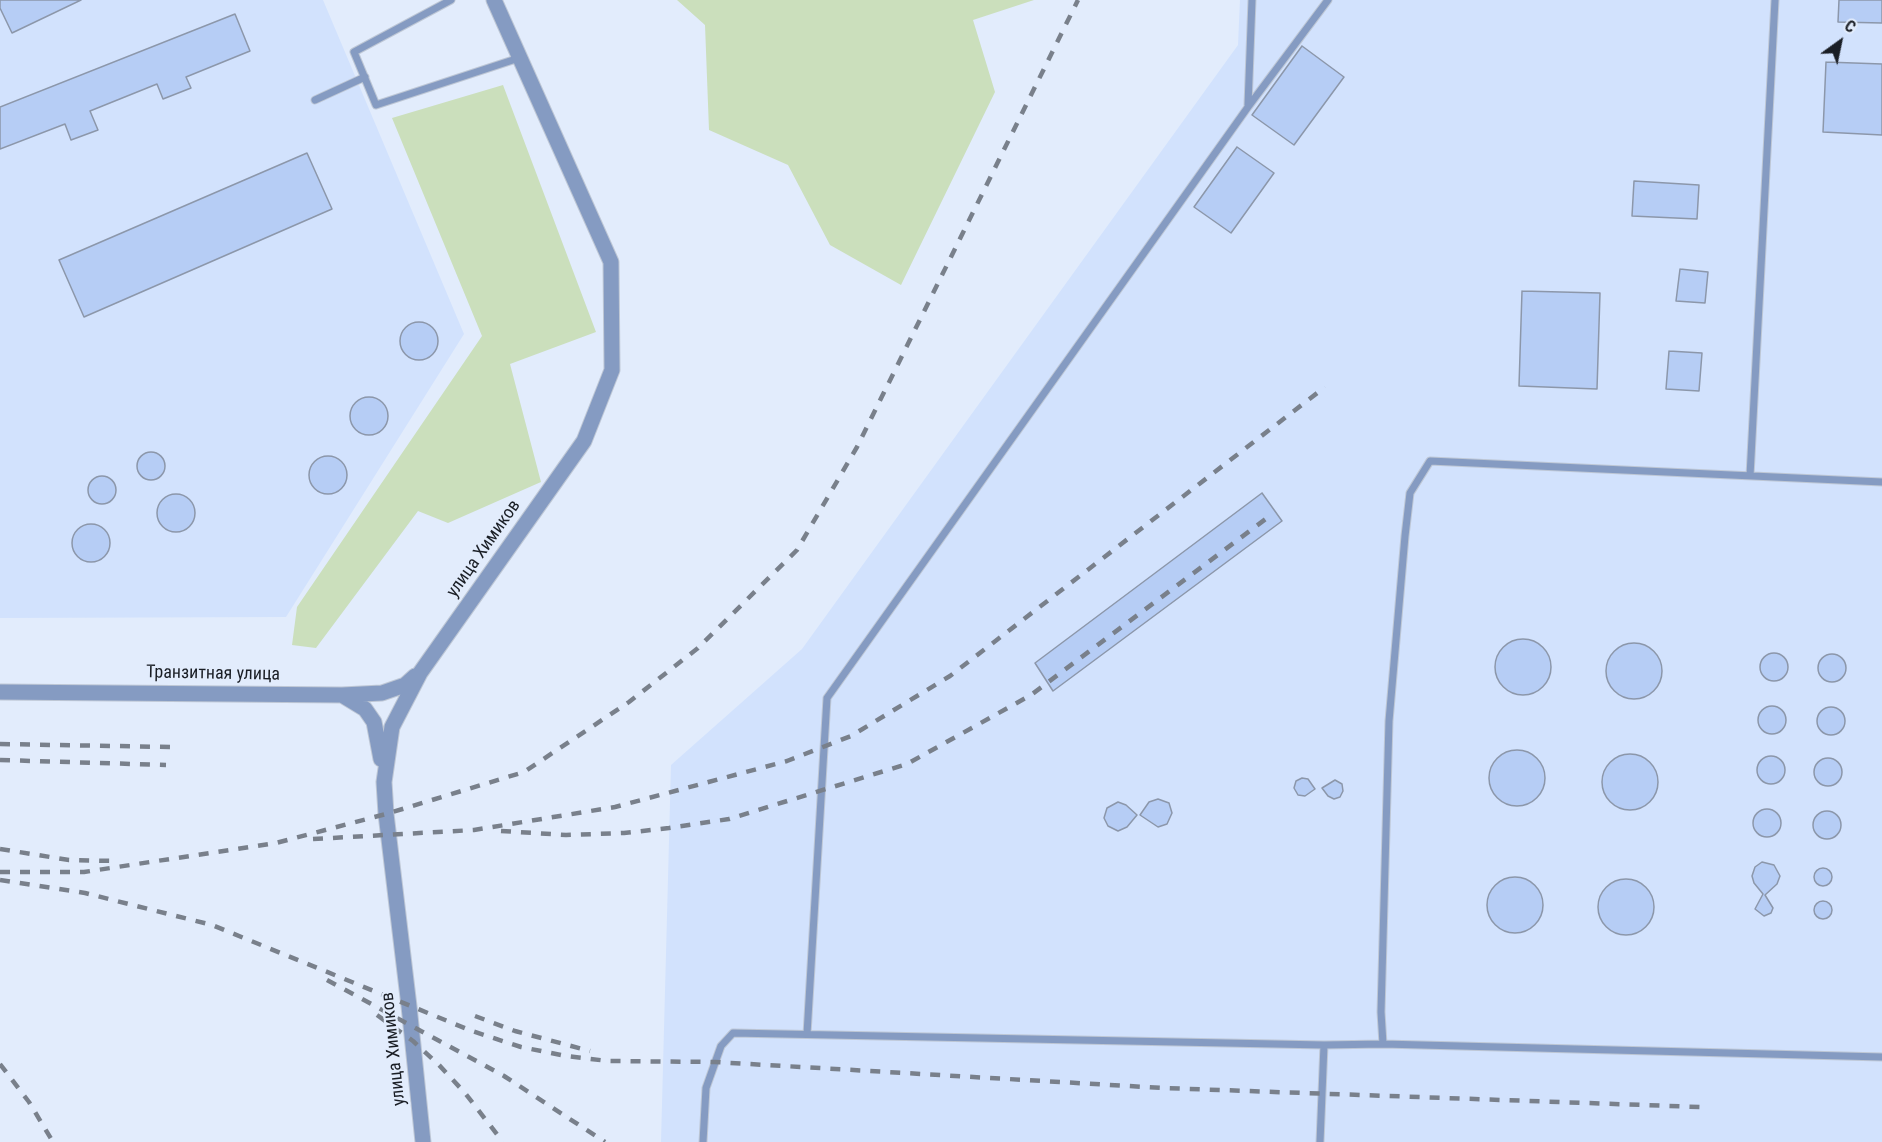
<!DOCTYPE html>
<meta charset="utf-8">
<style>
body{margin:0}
#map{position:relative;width:1882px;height:1142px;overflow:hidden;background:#e2ecfc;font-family:"Roboto Condensed",sans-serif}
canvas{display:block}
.north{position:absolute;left:1810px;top:12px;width:60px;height:60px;-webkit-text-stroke:4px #e2ecfc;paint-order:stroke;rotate:33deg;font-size:16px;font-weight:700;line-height:24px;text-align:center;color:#1a1e25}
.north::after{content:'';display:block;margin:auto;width:21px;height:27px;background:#1a1e25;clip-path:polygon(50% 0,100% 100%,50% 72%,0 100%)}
</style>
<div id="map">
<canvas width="1882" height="1142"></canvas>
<div class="north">С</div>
</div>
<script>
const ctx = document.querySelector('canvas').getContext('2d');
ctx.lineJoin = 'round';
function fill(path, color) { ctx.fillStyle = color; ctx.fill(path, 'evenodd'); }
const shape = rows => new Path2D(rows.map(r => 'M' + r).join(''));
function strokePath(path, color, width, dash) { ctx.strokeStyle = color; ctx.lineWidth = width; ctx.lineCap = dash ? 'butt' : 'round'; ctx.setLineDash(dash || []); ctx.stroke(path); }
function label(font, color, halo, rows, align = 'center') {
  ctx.font = font + ' "Roboto Condensed",sans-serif'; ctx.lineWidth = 4.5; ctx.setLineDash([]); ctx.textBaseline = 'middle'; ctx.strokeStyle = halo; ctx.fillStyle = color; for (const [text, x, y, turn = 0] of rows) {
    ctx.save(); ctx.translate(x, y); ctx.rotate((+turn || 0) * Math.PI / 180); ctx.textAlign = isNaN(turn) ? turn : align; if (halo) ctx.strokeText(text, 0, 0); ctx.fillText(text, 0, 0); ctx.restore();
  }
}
fill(shape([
 [0,0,323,0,464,334,286,617,0,618],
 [1240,0,1882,0,1882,1142,661,1142,671,765,802,649,1238,45]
]), '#d2e2fd');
fill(shape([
 [677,0,1034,0,973,20,995,92,901,285,830,245,788,165,709,130,705,25],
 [503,85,596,332,510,364,541,482,448,523,418,511,316,648,292,645,297,607,482,336,392,118]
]), '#cbdfbc');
const building = shape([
 [0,0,81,0,12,33,0,8,0,0],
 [1839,0,1882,0,1882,23,1838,22,1839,0],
 [235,14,250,51,186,77,191,88,163,99,157,84,90,111,98,130,71,140,65,124,0,149,0,107,235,14],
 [1302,46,1344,77,1294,145,1252,115,1302,46],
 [1826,62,1882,64,1882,135,1823,132,1826,62],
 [1237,147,1274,173,1231,233,1194,207,1237,147],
 [307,153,332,209,84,317,59,260,307,153],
 [1634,181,1699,185,1697,219,1632,216,1634,181],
 [1680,269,1708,272,1705,303,1676,301,1680,269],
 [1522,291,1600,293,1597,389,1519,386,1522,291],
 '400 341a19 19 0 1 1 38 0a19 19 0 1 1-38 0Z',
 [1669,351,1702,353,1699,391,1666,389,1669,351],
 '350 416a19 19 0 1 1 38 0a19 19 0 1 1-38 0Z',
 '137 466a14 14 0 1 1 28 0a14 14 0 1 1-28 0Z',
 '309 475a19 19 0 1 1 38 0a19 19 0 1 1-38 0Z',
 '88 490a14 14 0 1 1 28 0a14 14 0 1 1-28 0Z',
 [1262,493,1282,521,1053,691,1035,663,1262,493],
 '157 513a19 19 0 1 1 38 0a19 19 0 1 1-38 0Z',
 '72 543a19 19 0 1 1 38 0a19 19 0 1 1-38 0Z',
 '1495 667a28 28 0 1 1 56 0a28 28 0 1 1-56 0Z',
 '1606 671a28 28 0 1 1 56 0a28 28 0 1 1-56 0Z',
 '1760 667a14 14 0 1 1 28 0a14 14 0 1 1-28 0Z',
 '1818 668a14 14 0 1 1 28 0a14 14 0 1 1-28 0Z',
 '1758 720a14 14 0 1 1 28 0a14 14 0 1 1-28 0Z',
 '1817 721a14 14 0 1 1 28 0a14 14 0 1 1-28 0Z',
 '1489 778a28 28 0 1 1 56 0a28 28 0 1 1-56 0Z',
 '1602 782a28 28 0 1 1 56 0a28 28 0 1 1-56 0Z',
 '1757 770a14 14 0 1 1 28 0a14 14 0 1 1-28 0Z',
 '1814 772a14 14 0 1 1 28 0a14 14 0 1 1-28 0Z',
 [1302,778,1308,779,1315,789,1305,796,1298,795,1294,788,1296,781,1302,778],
 [1335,780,1342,784,1343,791,1340,797,1334,799,1328,796,1322,788,1335,780],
 [1158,799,1169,803,1172,813,1167,824,1158,827,1140,815,1149,802,1158,799],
 [1118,802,1126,805,1137,815,1127,827,1118,831,1108,826,1104,818,1107,808,1118,802],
 '1753 823a14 14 0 1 1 28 0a14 14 0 1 1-28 0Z',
 '1813 825a14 14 0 1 1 28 0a14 14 0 1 1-28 0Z',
 [1762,862,1774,865,1780,876,1777,884,1765,895,1773,908,1771,913,1764,916,1755,909,1763,894,1754,883,1752,876,1755,867,1762,862],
 '1814 877a9 9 0 1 1 18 0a9 9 0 1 1-18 0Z',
 '1487 905a28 28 0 1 1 56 0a28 28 0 1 1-56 0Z',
 '1598 907a28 28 0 1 1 56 0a28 28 0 1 1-56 0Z',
 '1814 910a9 9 0 1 1 18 0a9 9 0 1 1-18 0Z'
]);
fill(building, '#b6cdf5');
strokePath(building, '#8c97aa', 1.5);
const service = shape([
 [451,0,354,52,376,105,519,58],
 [315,100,365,77],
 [1248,105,1252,0],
 [1750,476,1775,0],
 [1882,482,1430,461,1410,493,1405,536,1389,721,1381,1012,1383,1044,1882,1057],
 [807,1034,827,698,1248,107,1328,0],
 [703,1142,706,1088,721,1046,733,1033,1324,1045],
 [1320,1142,1324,1045,1383,1044]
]);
const tertiary = shape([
 [0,692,342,695,382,693,405,685,415,676],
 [342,695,365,709,374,722,381,759],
 [423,1142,409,1006,386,814,384,782,392,727,420,673,584,441,612,370,611,262,494,0]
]);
strokePath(service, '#bec7d5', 9);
strokePath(tertiary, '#bec7d5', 17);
strokePath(service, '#859bc2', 7);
strokePath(tertiary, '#859bc2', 15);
strokePath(shape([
 [0,744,170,747],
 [0,760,166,765],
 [501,831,566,835,624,833,669,828,729,819,907,764,1031,695,1271,515],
 [313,839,474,830,615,807,787,761,851,736,950,676,1325,387],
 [0,849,69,860,116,861],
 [0,872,84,872,276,843,386,814,524,772,629,702,698,648,797,550,857,447,1078,0],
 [0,880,85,893,212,925,472,1031,521,1047,566,1056,608,1061,715,1062,1163,1088,1700,1107],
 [327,980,504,1076,605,1142],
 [377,1015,413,1041,439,1065,465,1093,503,1142],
 [475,1016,515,1031,590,1051],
 [0,1064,29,1102,53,1142]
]), '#79808b', 4.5, [10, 10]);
label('18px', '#1a1e25', '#e2ecfc', [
 ["улица Химиков",484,549,-55],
 ["Транзитная улица",213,674,1],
 ["улица Химиков",394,1049,-96]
]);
</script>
